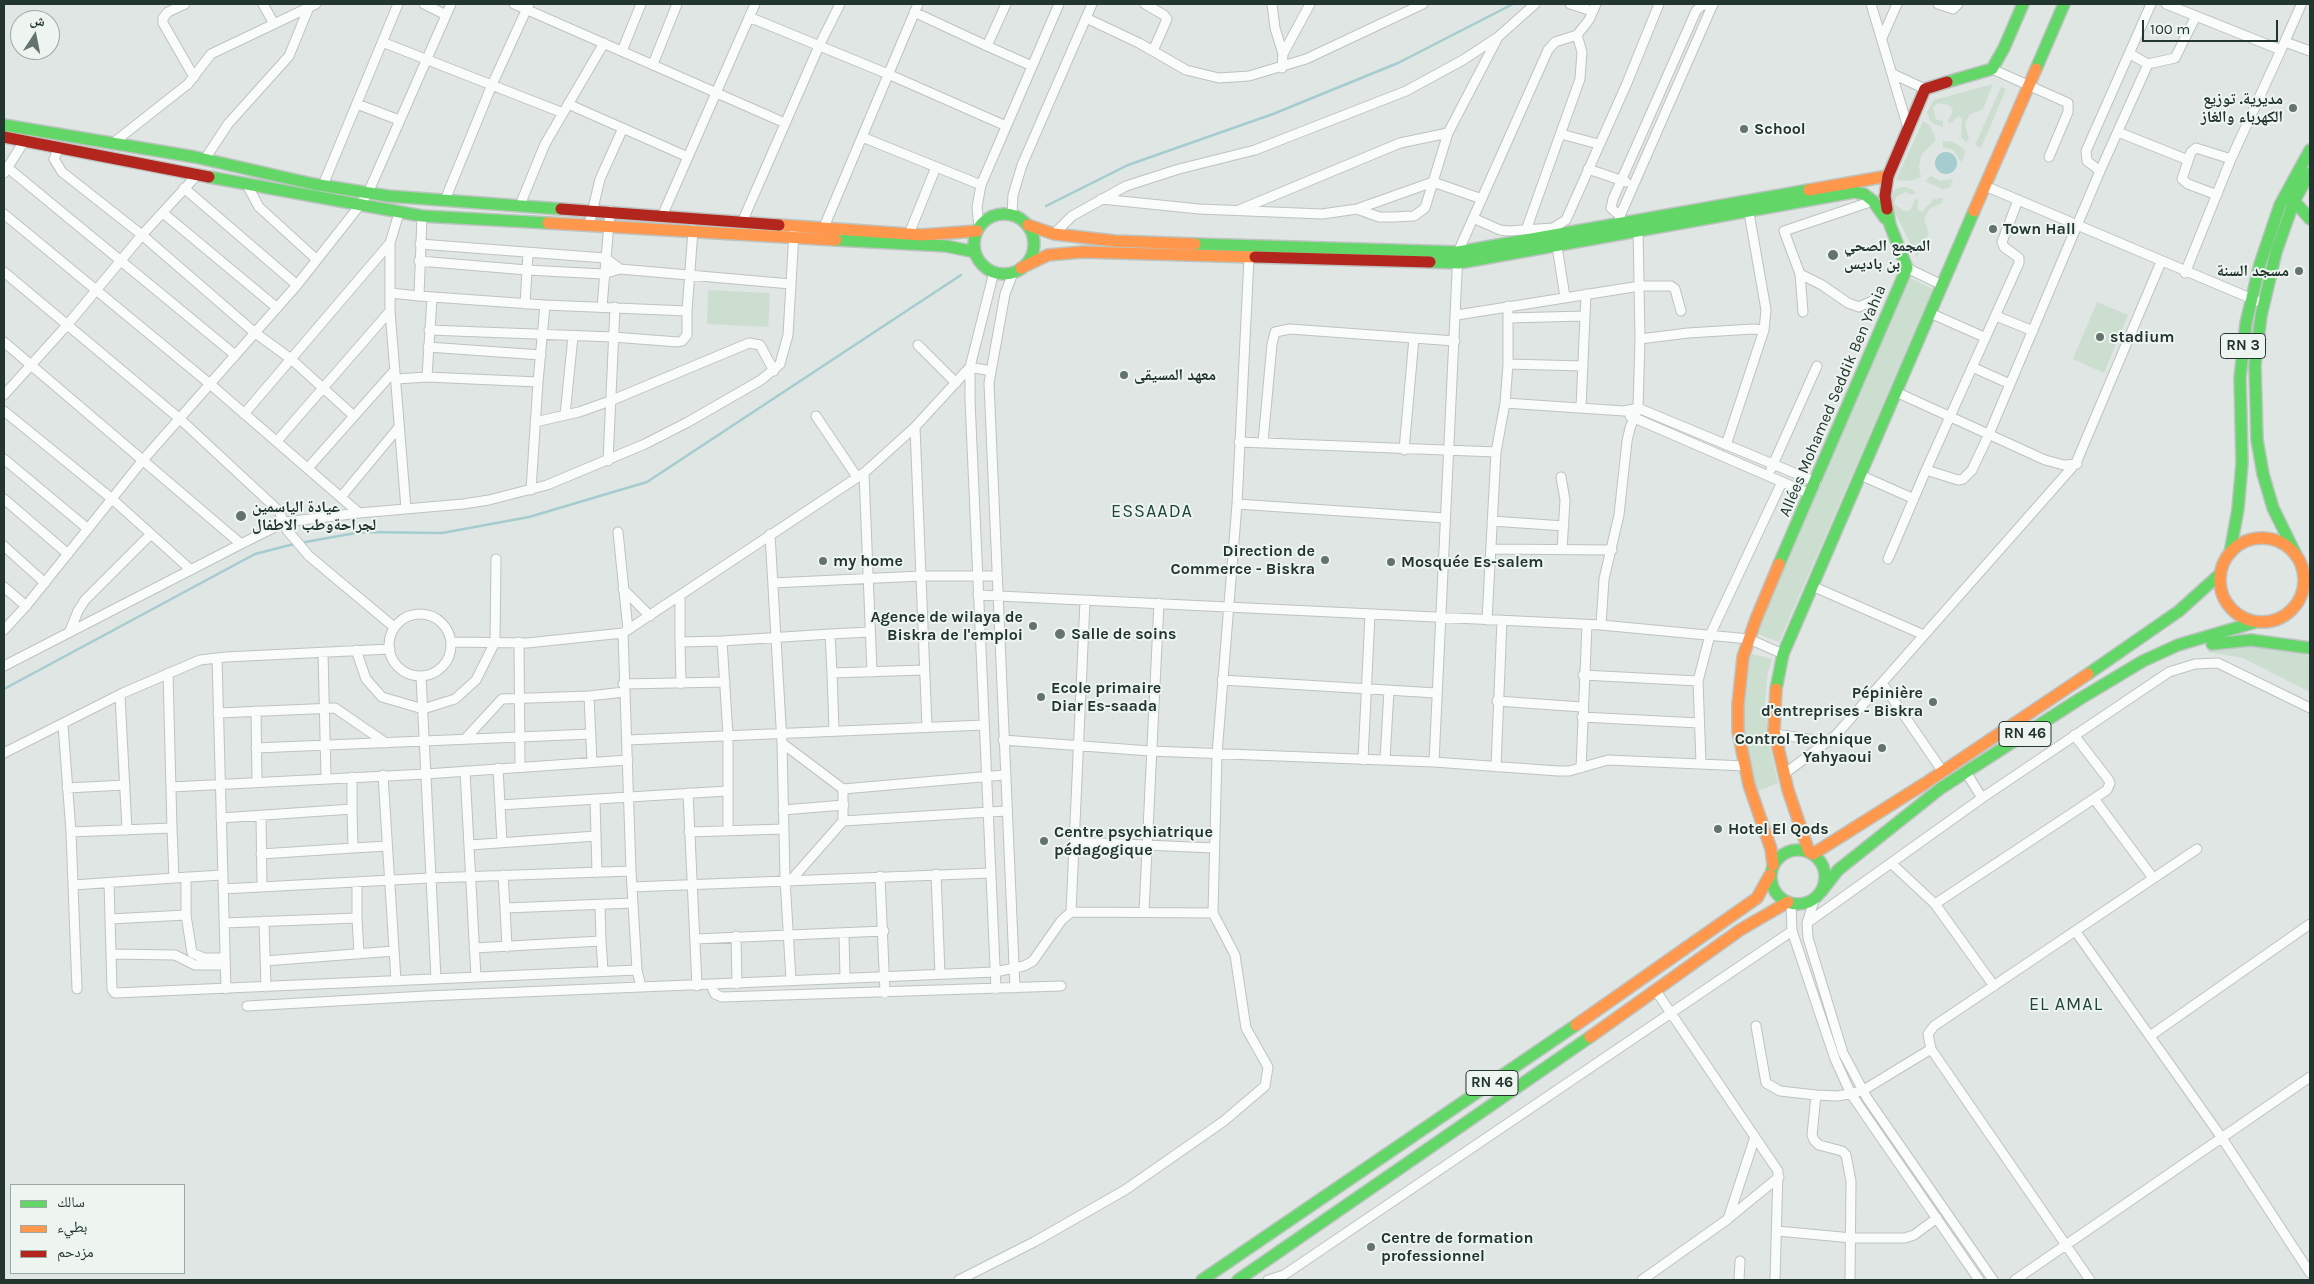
<!DOCTYPE html>
<meta charset="utf-8">
<style>
body{margin:0}
#map{position:relative;width:2314px;height:1284px;overflow:hidden;background:#e0e6e3;font-family:Karla,"Noto Naskh Arabic",sans-serif}
canvas{display:block}
.frame{position:absolute;inset:0;border:5px solid #22352f;pointer-events:none}
.legend{position:absolute;left:10px;top:1184px;width:175px;height:90px;box-sizing:border-box;background:#eef5f1;border:1px solid #9ca8a3;margin:0;padding:6px 9px;list-style:none;font-size:15px;color:#22352f}
.legend li{display:flex;align-items:center;gap:10px;height:25px}
.legend b{width:25px;border:1px solid #9ca8a3}
.north{position:absolute;left:10px;top:10px;width:50px;height:50px;box-sizing:border-box;background:#eef5f1;border:1px solid #9ca8a3;border-radius:50%;rotate:11deg;font-size:14px;font-weight:700;line-height:20px;text-align:center;color:#22352f}
.north::after{content:'';display:block;margin:auto;width:18px;height:22px;background:#64736e;clip-path:polygon(50% 0,100% 100%,50% 72%,0 100%)}
.scale{position:absolute;left:2142px;top:20px;width:136px;height:22px;box-sizing:border-box;border:2px solid #22352f;border-top:0;padding-left:6px;font-size:15px;line-height:18px;white-space:nowrap;color:#22352f;-webkit-text-stroke:4px #eef5f1;paint-order:stroke}
</style>
<div id="map">
<canvas width="2314" height="1284"></canvas>
<div class="frame"></div>
<ul class="legend">
<li><b style="height:6px;background:#63d668"></b>سالك</li>
<li><b style="height:6px;background:#ff974d"></b>بطيء</li>
<li><b style="height:6px;background:#b3261e"></b>مزدحم</li>
</ul>
<div class="north">ش</div>
<div class="scale">100 m</div>
</div>
<script>
const ctx = document.querySelector('canvas').getContext('2d');
ctx.lineJoin = 'round';
function fill(path, color) { ctx.fillStyle = color; ctx.fill(path, 'evenodd'); }
const shape = rows => new Path2D(rows.map(r => 'M' + r).join(''));
function strokePath(path, color, width, dash) { ctx.strokeStyle = color; ctx.lineWidth = width; ctx.lineCap = dash ? 'butt' : 'round'; ctx.setLineDash(dash || []); ctx.stroke(path); }
function label(font, color, halo, rows, align = 'center') {
  ctx.font = font + ' Karla,"Noto Naskh Arabic",sans-serif'; ctx.lineWidth = 4; ctx.setLineDash([]); ctx.textBaseline = 'middle'; ctx.strokeStyle = halo; ctx.fillStyle = color; for (const [text, x, y, turn = 0] of rows) {
    ctx.save(); ctx.translate(x, y); ctx.rotate((+turn || 0) * Math.PI / 180); ctx.textAlign = isNaN(turn) ? turn : align; if (halo) ctx.strokeText(text, 0, 0); ctx.fillText(text, 0, 0); ctx.restore();
  }
}
fill(shape([
 [1993,84,1983,109,1969,115,1965,125,1969,139,1966,143,1961,136,1962,118,1958,116,1950,124,1948,121,1953,110,1949,105,1938,103,1933,108,1936,119,1943,122,1943,127,1934,124,1929,119,1927,112,1934,100],
 [2001,87,2006,89,1981,148,1975,145],
 [1923,121,1930,126,1936,140,1921,155,1919,167,1921,177,1911,181,1896,180],
 [1943,141,1953,142,1964,149,1965,154,1961,162,1953,150,1943,147],
 [1931,176,1940,181,1953,179,1950,187,1943,189,1927,182,1926,180],
 [1901,187,1907,187,1916,192,1912,195,1905,192,1896,197,1894,204,1904,211,1910,210,1915,199,1918,199,1918,210,1922,212,1934,199,1943,198,1942,203,1929,209,1924,219,1929,233,1917,257,1890,203,1894,190],
 [1910,278,1933,289,1779,642,1755,633],
 [708,290,770,293,768,327,707,324],
 [2097,302,2128,315,2104,373,2073,359],
 [2245,644,2295,650,2310,657,2310,692,2243,658,2208,652,2209,648],
 [1749,653,1772,659,1768,672,1765,702,1769,741,1778,783,1755,792,1741,717]
]), '#cbded0');
fill(shape([
 '1935 163a11 11 0 1 1 22 0a11 11 0 1 1-22 0Z'
]), '#a5cccf');
strokePath(shape([
 [1046,206,1128,165,1273,114,1398,63,1513,4],
 [300,543,361,532,442,533,529,517,647,482,961,275],
 [4,689,255,554,294,544]
]), '#a5cccf', 2.5);
const street = shape([
 [185,4,168,12,163,18,163,23,194,77],
 [263,4,274,24],
 [424,4,446,15],
 [514,4,785,123],
 [1145,4,1164,15,1167,19,1153,51],
 [1272,4,1275,28,1283,54],
 [1570,4,1592,11],
 [1871,4,1908,128],
 [1938,4,1953,9,1958,4],
 [2166,4,2281,50,2301,5],
 [914,12,987,46,1006,4],
 [749,17,888,74,1006,126],
 [1086,18,1139,43,1186,70,1219,78,1249,76,1306,59,1423,4],
 [1882,38,1897,4],
 [382,42,563,113],
 [2285,42,2310,51],
 [987,46,1032,66],
 [622,51,641,4],
 [653,64,677,4],
 [2148,64,2175,58,2196,16],
 [1282,68,1283,54,1310,4],
 [1992,69,2068,103,2068,112,2049,157],
 [1893,74,1925,89],
 [357,104,399,120],
 [568,104,688,157],
 [2118,132,2188,160],
 [1561,134,1598,144],
 [862,137,981,185],
 [113,143,188,84,211,54,316,4],
 [59,147,54,159,62,172,142,235,254,332,291,359,354,416],
 [205,159,228,124,289,56,309,7],
 [8,168,234,354],
 [1588,169,1626,182],
 [2100,171,2148,64,2130,54],
 [4,173,25,140],
 [247,185,259,207,316,259],
 [323,185,398,4],
 [1985,186,2257,301],
 [184,188,297,285],
 [2217,195,2188,184,2182,179,2191,152,2196,148,2231,159],
 [1101,199,1199,209,1322,214,1357,209,1433,182,1482,199],
 [445,200,491,87,529,4],
 [1873,201,1784,231,1800,274,1822,285,1848,303,1859,307,1874,300],
 [520,205,545,144,604,43],
 [1357,209,1379,217,1393,217,1414,216,1425,208,1448,133,1497,39],
 [1239,210,1400,143,1448,133],
 [163,213,276,307],
 [399,213,390,243,390,311,406,509],
 [4,214,210,384,359,513],
 [663,214,755,4],
 [1012,214,1013,195,1022,165,1092,4],
 [422,216,419,296,545,305,687,311,693,230],
 [1620,216,1611,208,1613,199,1696,11,1702,5,1713,5],
 [1473,218,1500,230,1508,231,1553,228,1566,220,1627,83,1659,4],
 [743,220,819,46,840,4],
 [589,225,600,179,623,128],
 [824,227,918,4],
 [979,227,977,207,981,185,1059,4],
 [1620,228,1620,216,1713,4],
 [1526,230,1580,79,1582,52,1577,35],
 [909,234,936,167],
 [1054,234,1072,216,1126,186,1179,169,1255,150,1406,91,1463,60,1498,37,1535,4],
 [1556,240,1565,297],
 [420,244,605,258,620,269],
 [419,261,527,270,603,274,620,269,791,284],
 [1907,268,1942,285],
 [4,272,180,419,279,511,287,530,309,556,394,627],
 [994,272,970,367,970,400,996,989],
 [1013,273,1005,294,989,383,1015,988],
 [2185,273,2231,159,2281,50],
 [1800,274,1803,312],
 [390,293,419,296],
 [432,298,427,377,538,382,545,305],
 [525,304,528,254],
 [602,307,610,211],
 [1930,313,1984,337],
 [1457,315,1640,286,1671,286,1675,289,1681,311],
 [1996,316,2033,331],
 [1508,318,1585,316],
 [429,330,613,337,678,342,682,341,687,335,687,311],
 [1640,339,1688,333,1753,329,1764,330,1766,310,1748,207],
 [4,342,241,544,285,522,359,513,463,504,489,500,547,485,645,444,688,422,761,380,780,364,788,335,794,232],
 [918,345,956,383],
 [428,347,541,355],
 [1508,364,1583,366],
 [1972,367,2010,384],
 [396,379,427,377],
 [1896,392,2045,460,2064,465,2077,464],
 [4,395,68,324,142,235,197,175],
 [1505,403,1624,411,1638,408,1816,482],
 [1581,407,1586,294],
 [4,411,111,498,191,570],
 [244,414,390,243],
 [565,415,573,336],
 [816,416,857,477],
 [1630,416,1810,494],
 [535,422,579,412,610,401,749,343,760,345,774,371],
 [915,427,927,727],
 [277,441,390,311],
 [1239,442,1496,452],
 [1263,442,1272,344,1275,332,1290,329,1455,341],
 [1726,445,1764,330],
 [1404,450,1414,338],
 [4,459,88,529],
 [608,461,615,307],
 [308,468,395,370],
 [1771,469,1817,366],
 [1926,470,2019,263,2019,258,2004,247,2002,242,2018,200],
 [864,473,872,672],
 [1860,475,1912,498],
 [1561,477,1565,500,1562,550],
 [531,490,538,382],
 [341,497,399,427],
 [4,499,68,554],
 [1237,504,1445,518],
 [1492,521,1564,526],
 [618,532,628,630],
 [770,534,782,743,785,879,791,980],
 [4,546,45,583],
 [1491,549,1612,550],
 [1888,559,1926,470,1958,480,1963,479,1972,470,1989,434,2100,171,2087,161,2086,151,2151,4],
 [773,583,921,576,995,576],
 [1812,586,1924,635],
 [4,587,26,606],
 [623,589,650,616],
 [978,595,1601,625,1749,639,1783,654],
 [680,596,680,642,722,641,830,634],
 '389 645a31 31 0 1 1 62 0a31 31 0 1 1-62 0Z',
 [1487,620,1496,452,1505,403,1508,364,1508,306],
 [1601,625,1604,579,1619,515,1627,441,1630,428,1638,408,1640,339,1638,227],
 [4,630,26,606,143,460,297,285,360,205,368,193,451,4],
 [70,631,78,611,85,600,151,534],
 [870,632,830,634,832,673,924,670],
 [623,633,631,871,637,970,641,987,995,972,1024,966,1033,961,1061,921,1071,912,1213,913,1217,754,1237,504,1249,258],
 [722,641,728,735,728,830],
 [451,642,527,643,623,633,864,473,915,427,970,367,991,371],
 [519,642,520,766],
 [680,642,681,684],
 [356,650,366,679,382,697,423,709,455,699,476,680,495,642,496,559],
 [323,652,326,778],
 [217,658,226,989],
 [4,666,241,544],
 [832,673,834,730],
 [1583,675,1698,681],
 [421,676,436,979],
 [1222,680,1436,693],
 [1882,683,1943,772],
 [623,684,725,682],
 [120,695,127,830],
 [589,696,592,762],
 [1497,701,1582,707],
 [256,711,257,782],
 [218,713,335,708,386,743],
 [1582,717,1699,723],
 [63,725,71,832,172,828,168,673],
 [1775,734,1828,742],
 [466,738,502,699,589,696,624,692],
 [627,740,984,725],
 [1003,740,1150,751,1434,762,1558,771,1569,771,1608,760,1745,766],
 [782,743,843,789,1004,775],
 [256,748,591,734],
 [4,753,123,693,200,660,226,657,390,649],
 [1363,760,1370,614],
 [1385,760,1389,690],
 [1434,762,1458,252,1548,50,1555,42,1577,35,1589,20,1596,4],
 [1701,763,1698,681,1710,635,1782,482],
 [1496,767,1502,620],
 [498,768,502,842],
 [1581,768,1587,625],
 [465,771,476,977],
 [1966,772,1982,798],
 [1784,774,1836,735,2076,463,2161,262],
 [383,775,396,981],
 [171,787,426,774,628,760],
 [67,788,125,785],
 [843,789,843,821],
 [688,793,697,986],
 [595,799,597,873],
 [2095,800,2153,878],
 [500,805,727,791],
 [352,809,353,848,387,846],
 [783,810,844,805],
 [261,815,262,887],
 [221,818,352,809,352,777],
 [172,828,174,878,222,875],
 [71,832,73,885,174,878],
 [689,832,784,829],
 [1076,842,1214,848],
 [470,845,596,836],
 [261,854,353,848],
 [1891,863,1935,904,1994,986],
 [936,874,940,974],
 [503,875,505,908],
 [880,876,885,993],
 [792,879,843,821,1006,811],
 [109,883,112,989,115,993,637,970],
 [73,885,77,989],
 [632,887,990,873],
 [223,889,430,878,631,871],
 [1815,898,1807,923,1808,938,1843,1053,1867,1098,1993,1280],
 [1791,904,1792,931,1835,1059,1851,1094,1979,1280],
 [1935,904,2107,790,2110,783,2108,779,2074,735],
 [1071,912,1085,601],
 [1144,912,1159,603],
 [186,915,192,953,204,958,225,958],
 [357,918,359,954],
 [110,919,186,915,186,877],
 [264,921,266,987],
 [224,923,357,918,357,882],
 [1807,923,1982,798,2169,672,2195,664,2218,663,2310,708],
 [2076,932,2222,1138,2310,1273],
 [844,933,845,978],
 [736,936,737,984],
 [695,939,884,931],
 [601,941,603,971],
 [507,947,505,908,633,903],
 [474,948,601,941,600,905],
 [111,954,175,955,195,965,225,965],
 [265,961,394,951],
 [711,985,715,994,722,997,1061,986],
 [1656,991,1778,1171,1775,1280],
 [247,1006,426,996,641,987],
 [1756,1026,1766,1083,1780,1091,1816,1095,1812,1135,1814,1140,1819,1145,1842,1151,1846,1155,1851,1181,1850,1280],
 [2150,1036,2310,924],
 [1816,1095,1838,1096,1862,1091,1931,1049],
 [1730,1217,1779,1177],
 [1777,1231,1852,1238,1905,1238,1914,1235,1937,1218],
 [959,1280,1034,1242,1125,1190,1224,1121,1265,1086,1268,1067,1246,1028,1235,955,1213,913],
 [1268,1280,1284,1275,1792,931],
 [1642,1280,1728,1219,1755,1137],
 [1739,1280,1740,1261],
 [2015,1280,2310,1077],
 [2090,1280,1931,1049,1928,1034,1934,1026,2197,849]
]);
const fast = shape([
 [2036,69,2064,4],
 [1947,82,1992,69,2004,48,2023,4],
 [4,125,195,157,313,184,388,196,561,209],
 [209,177,422,216,548,223],
 [2288,194,2310,219],
 '974 244a30 30 0 1 1 60 0a30 30 0 1 1-60 0Z',
 [836,240,946,246,975,252],
 [1195,244,1458,252,1809,190],
 [1430,262,1459,263,1854,192,1864,194,1873,201,1885,218],
 [2230,553,2238,509,2242,463,2240,378,2246,323,2260,264,2280,205,2310,150],
 [2297,557,2273,508,2263,474,2257,440,2255,365,2261,316,2276,252,2294,201,2310,173],
 [1779,564,1907,268,1890,225,1887,209],
 [2212,644,2251,640,2310,648],
 [2088,674,2179,611,2220,574],
 [1776,689,1783,654,1974,211],
 '1771 877a27 27 0 1 1 54 0a27 27 0 1 1-54 0Z',
 [1821,892,1838,870,1941,788,2078,700,2143,661,2178,645,2256,622],
 [1202,1280,1576,1025],
 [1238,1280,1590,1037]
]);
const slow = shape([
 [1809,190,1888,176],
 [1974,211,2036,69],
 [548,223,836,240],
 [779,225,922,235,977,231],
 [1028,225,1054,234,1115,241,1195,244],
 [1021,268,1048,255,1082,252,1255,257],
 '2220 580a42 42 0 1 1 84 0a42 42 0 1 1-84 0Z',
 [1776,689,1774,730,1788,790,1809,852],
 [1813,854,1924,784,2088,674],
 [1773,865,1771,849,1749,785,1738,731,1738,704,1743,657,1756,619,1779,564],
 [1576,1025,1757,898,1770,875],
 [1590,1037,1740,930,1788,902]
]);
const jam = shape([
 [4,137,209,177],
 [561,209,779,225],
 [1887,209,1885,196,1888,176,1925,89,1947,82],
 [1255,257,1430,262]
]);
strokePath(street, '#bdc3c0', 11);
strokePath(fast, '#bdc3c0', 14);
strokePath(slow, '#bdc3c0', 14);
strokePath(jam, '#bdc3c0', 14);
strokePath(street, '#fafbfb', 9);
strokePath(fast, '#63d668', 11);
strokePath(slow, '#ff974d', 11);
strokePath(jam, '#b3261e', 11);
for (const [x, y, r, color] of [
 [2293,108,5,"#64736e"],
 [1744,129,5,"#64736e"],
 [1993,229,5,"#64736e"],
 [1833,255,6,"#64736e"],
 [2299,271,5,"#64736e"],
 [2100,337,5,"#64736e"],
 [1124,375,5,"#64736e"],
 [241,516,6,"#64736e"],
 [1325,560,5,"#64736e"],
 [823,561,5,"#64736e"],
 [1391,562,5,"#64736e"],
 [1033,626,5,"#64736e"],
 [1060,634,6,"#64736e"],
 [1041,697,5,"#64736e"],
 [1933,702,5,"#64736e"],
 [1882,748,5,"#64736e"],
 [1718,829,5,"#64736e"],
 [1044,841,5,"#64736e"],
 [1371,1247,5,"#64736e"]
]) { const dot = new Path2D(); dot.arc(x, y, r, 0, 2 * Math.PI); ctx.fillStyle = color; ctx.fill(dot); strokePath(dot, '#eef5f1', 2); }
for (const [x, y, w] of [
 [2243,346,45],
 [2025,734,52],
 [1492,1083,52]
]) { const box = new Path2D(); box.roundRect(x - w / 2, y - 12.5, w, 25, 4); ctx.fillStyle = '#eef5f1'; ctx.fill(box); strokePath(box, '#22352f', 1); }
label('bold 15px', '#22352f', null, [
 ["RN 3",2243,346],
 ["RN 46",2025,734],
 ["RN 46",1492,1083]
]);
label('bold 16px', '#22352f', '#eef5f1', [
 ["مديرية. توزيع",2283,99,"right"],
 ["الكهرباء والغاز",2283,117,"right"],
 ["School",1754,129],
 ["Town Hall",2003,229],
 ["المجمع الصحي",1844,246],
 ["بن باديس",1844,264],
 ["مسجد السنة",2289,271,"right"],
 ["stadium",2110,337],
 ["معهد المسيقى",1134,375],
 ["عيادة الياسمين",252,507],
 ["لجراحةوطب الاطفال",252,525],
 ["Direction de",1315,551,"right"],
 ["Commerce - Biskra",1315,569,"right"],
 ["my home",833,561],
 ["Mosquée Es-salem",1401,562],
 ["Agence de wilaya de",1023,617,"right"],
 ["Biskra de l'emploi",1023,635,"right"],
 ["Salle de soins",1071,634],
 ["Ecole primaire",1051,688],
 ["Diar Es-saada",1051,706],
 ["Pépinière",1923,693,"right"],
 ["d'entreprises - Biskra",1923,711,"right"],
 ["Control Technique",1872,739,"right"],
 ["Yahyaoui",1872,757,"right"],
 ["Hotel El Qods",1728,829],
 ["Centre psychiatrique",1054,832],
 ["pédagogique",1054,850],
 ["Centre de formation",1381,1238],
 ["professionnel",1381,1256]
], 'left');
label('16px', '#22352f', '#eef5f1', [
 ["Allées Mohamed Seddik Ben Yahia",1833,401,-67]
]);
ctx.letterSpacing = '1px';
label('18px', '#20453a', '#eef5f1', [
 ["ESSAADA",1152,512],
 ["EL AMAL",2066,1005]
]);
ctx.letterSpacing = '0px';
</script>
